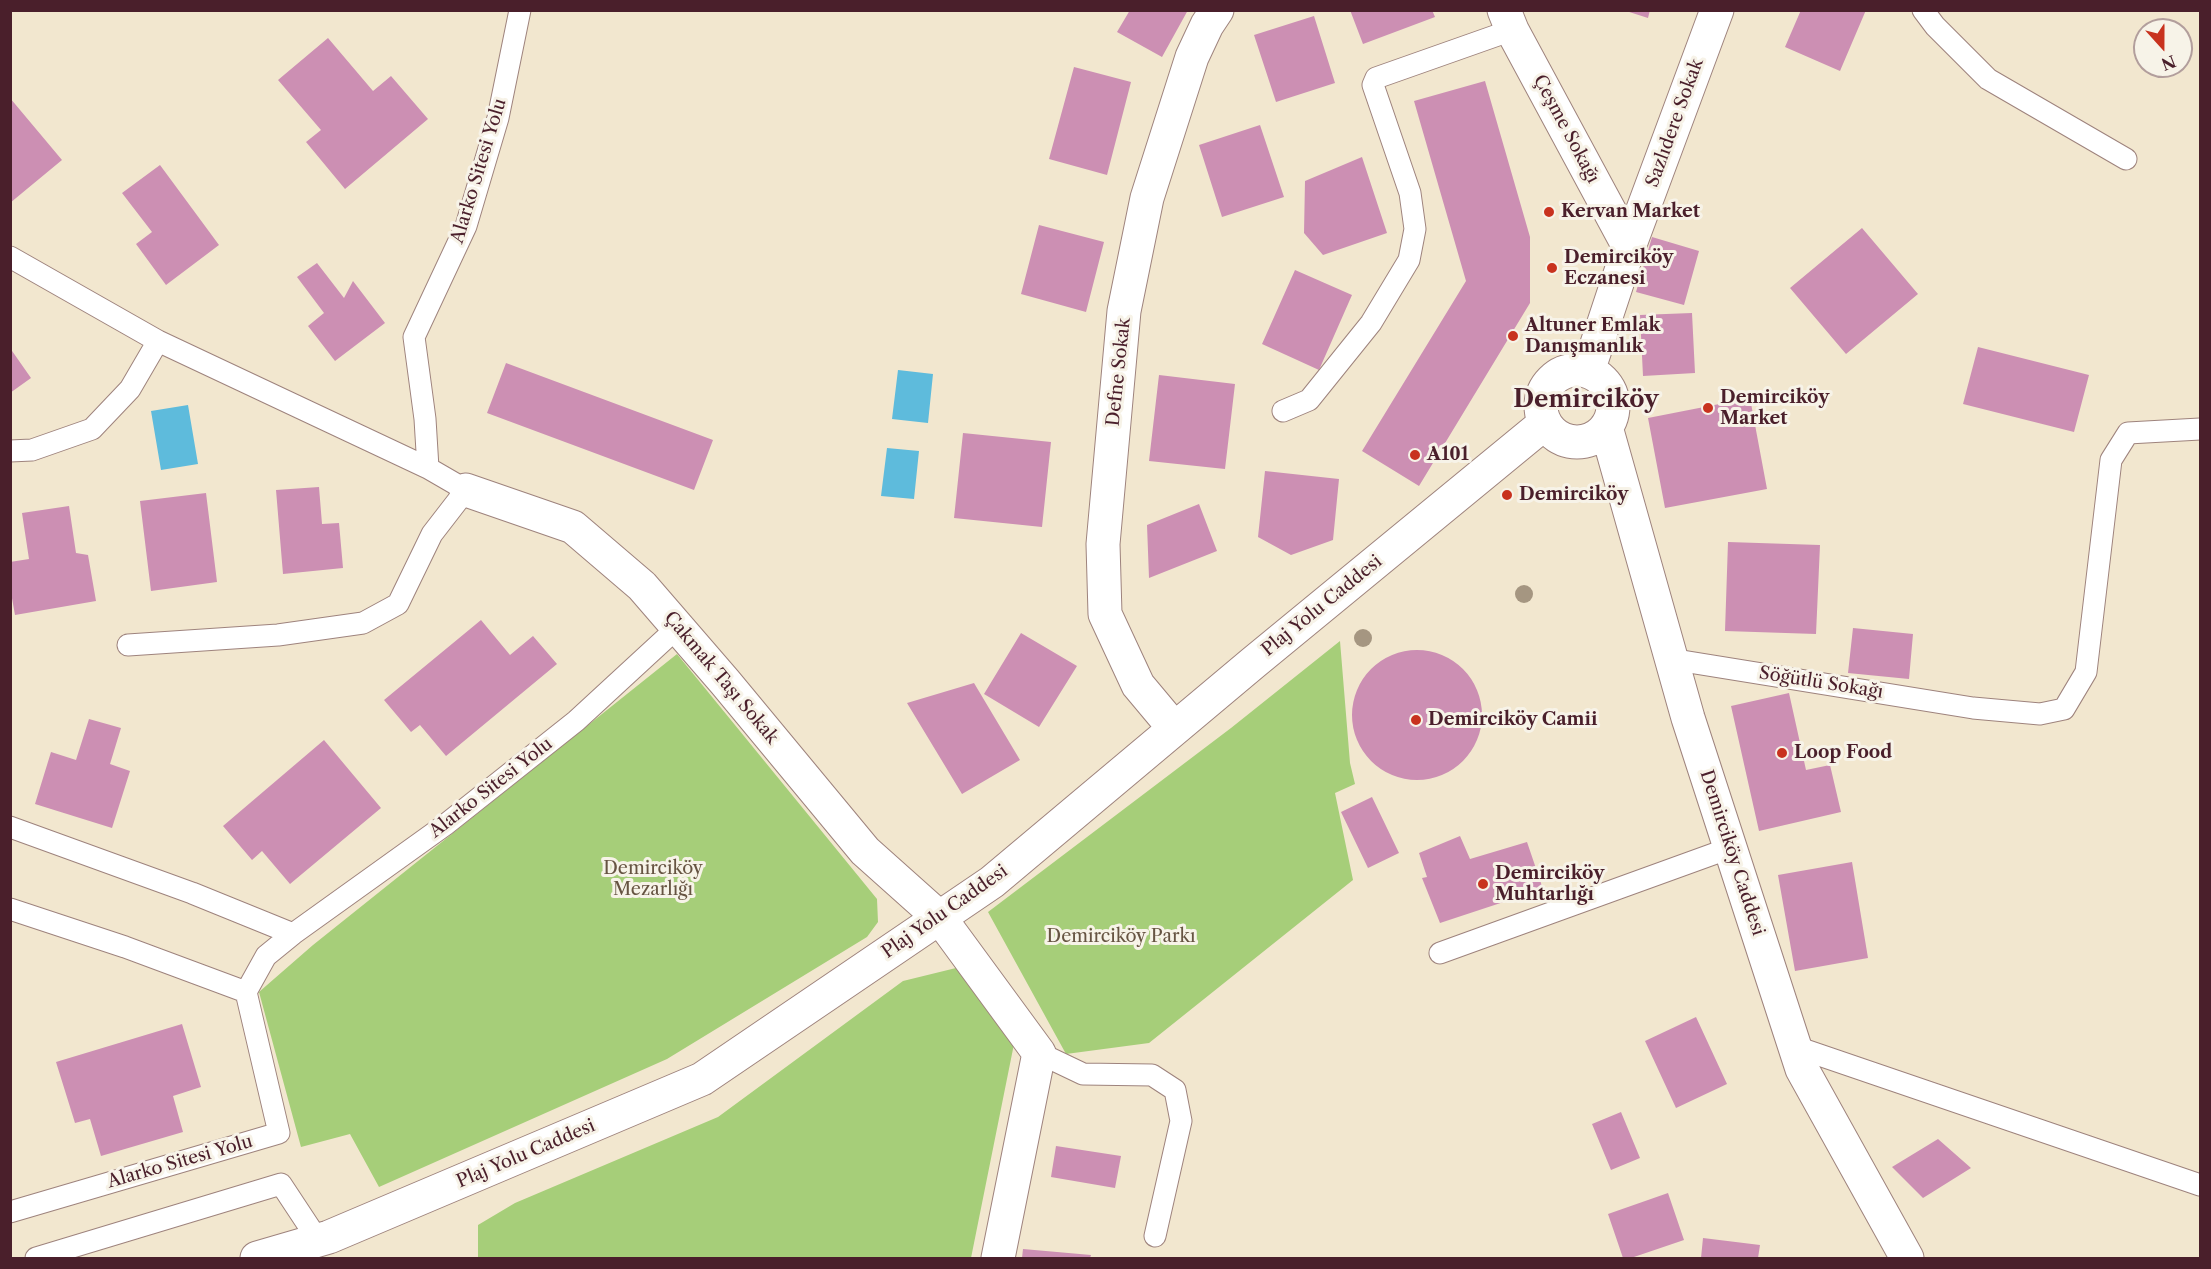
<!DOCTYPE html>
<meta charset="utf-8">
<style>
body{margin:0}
#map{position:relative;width:2211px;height:1269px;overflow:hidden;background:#f2e7cf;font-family:"Libre Caslon Text",serif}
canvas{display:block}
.frame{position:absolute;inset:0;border:12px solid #4a1f2b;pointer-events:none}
.north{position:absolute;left:2133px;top:18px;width:60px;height:60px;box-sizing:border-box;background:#f7f3e8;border:2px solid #b29e9c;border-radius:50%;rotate:159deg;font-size:16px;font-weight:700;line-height:24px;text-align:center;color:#4a1f2b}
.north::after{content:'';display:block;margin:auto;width:21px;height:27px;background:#c8321e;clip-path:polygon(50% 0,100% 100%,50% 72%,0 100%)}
</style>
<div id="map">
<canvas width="2211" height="1269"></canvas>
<div class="frame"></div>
<div class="north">N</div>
</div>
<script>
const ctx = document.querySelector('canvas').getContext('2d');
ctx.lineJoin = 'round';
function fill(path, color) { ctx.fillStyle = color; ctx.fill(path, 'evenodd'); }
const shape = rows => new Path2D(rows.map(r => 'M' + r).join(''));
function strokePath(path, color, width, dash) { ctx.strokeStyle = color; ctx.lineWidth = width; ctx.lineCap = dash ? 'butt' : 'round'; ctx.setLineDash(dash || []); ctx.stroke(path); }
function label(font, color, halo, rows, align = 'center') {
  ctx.font = font + ' "Libre Caslon Text",serif'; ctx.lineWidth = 6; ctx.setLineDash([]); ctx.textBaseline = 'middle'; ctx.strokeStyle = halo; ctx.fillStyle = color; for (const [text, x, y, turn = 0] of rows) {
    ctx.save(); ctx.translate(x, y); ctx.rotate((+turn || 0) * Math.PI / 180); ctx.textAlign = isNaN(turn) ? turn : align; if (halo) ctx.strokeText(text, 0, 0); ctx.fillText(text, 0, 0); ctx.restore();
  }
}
fill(shape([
 [1340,641,1350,763,1355,784,1335,793,1353,880,1149,1043,1066,1054,988,912,1231,728],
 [677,654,877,899,878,922,867,937,667,1059,379,1187,350,1134,301,1147,259,992,313,945],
 [956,968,1015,1039,971,1258,478,1258,478,1225,515,1203,718,1117,903,981]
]), '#a6ce79');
fill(shape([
 [898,370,933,374,928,423,892,419],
 [188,405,198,464,161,470,151,411],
 [887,448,919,451,914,499,881,496]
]), '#5ebbdc');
fill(shape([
 [1130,10,1188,10,1162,57,1117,32],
 [1350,10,1432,10,1435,17,1363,44],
 [1623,10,1650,10,1648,18],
 [1801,10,1866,10,1840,71,1785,47],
 [1314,16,1335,83,1276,102,1254,35],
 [328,38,373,91,391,76,428,119,345,189,306,142,321,130,278,80],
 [1074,67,1131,82,1107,175,1049,159],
 [1485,81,1530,237,1530,303,1419,486,1362,451,1466,281,1414,101],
 [10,98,62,160,10,203],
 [1260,125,1284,197,1222,217,1199,145],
 [1362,157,1387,233,1323,255,1304,233,1305,181],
 [160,165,219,245,166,285,136,244,152,232,122,193],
 [1039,225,1104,242,1086,312,1021,294],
 [1862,228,1918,294,1846,354,1790,288],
 [1652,237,1699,251,1684,305,1636,292],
 [317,263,344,298,353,281,385,323,335,361,308,326,324,313,297,277],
 [1295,270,1352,295,1319,370,1262,344],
 [1692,313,1695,373,1643,376,1640,315],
 [1978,347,2089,375,2074,432,1963,404],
 [10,348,31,378,10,393],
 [506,363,713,440,694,490,487,413],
 [1159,375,1235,384,1225,469,1149,461],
 [1750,398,1767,489,1665,508,1648,418],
 [963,433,1051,442,1042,527,954,518],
 [1265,471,1339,479,1333,540,1291,555,1258,537],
 [319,487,322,524,339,523,343,568,283,574,276,490],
 [206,493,217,582,151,591,140,501],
 [1199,504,1217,551,1149,578,1147,525],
 [69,506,76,553,88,555,96,601,15,615,10,587,10,562,29,559,22,513],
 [1728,542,1820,545,1816,634,1725,631],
 [481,620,510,655,533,636,557,664,446,756,420,725,411,732,384,700],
 [1853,628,1913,634,1909,679,1848,673],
 [1021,633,1077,666,1039,727,984,694],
 '1352 715a65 65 0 1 1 130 0a65 65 0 1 1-130 0Z',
 [974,683,1020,760,962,794,907,703],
 [1789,693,1806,770,1830,765,1841,812,1759,831,1731,706],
 [89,719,121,728,110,764,130,771,112,828,35,804,51,752,76,760],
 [324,740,381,808,290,884,262,851,252,860,223,826],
 [1372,797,1399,853,1368,868,1341,812],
 [1460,836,1470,859,1527,842,1543,889,1440,923,1422,878,1427,877,1419,853],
 [1852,862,1868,958,1795,971,1778,875],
 [1696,1017,1727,1084,1676,1108,1645,1041],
 [182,1024,201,1087,173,1096,183,1132,101,1156,90,1119,75,1123,56,1062],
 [1621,1112,1640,1158,1611,1170,1592,1124],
 [1938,1139,1971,1168,1923,1198,1892,1167],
 [1056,1146,1121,1156,1115,1188,1051,1177],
 [1668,1193,1684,1240,1631,1258,1623,1258,1608,1214],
 [1703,1238,1760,1245,1758,1258,1701,1258],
 [1023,1249,1091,1255,1090,1258,1022,1258]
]), '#cc8fb3');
const service = shape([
 [1923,10,1935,26,1988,79,2126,159],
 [10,257,158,341,428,468,466,490,432,534,398,604,363,623,278,635,128,645],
 [1283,411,1309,400,1371,323,1409,260,1415,229,1410,193,1373,85,1376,78,1512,30],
 [10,451,32,450,92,429,130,389,158,341],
 [428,468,425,419,414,337,466,226,498,118,520,10],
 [1670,659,1973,708,2040,714,2064,709,2086,672,2111,460,2128,433,2200,429],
 [10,827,192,893,293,934,445,825,576,721,678,627],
 [10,909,125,947,246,992,279,1133,10,1212],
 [1440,953,1730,848],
 [246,992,266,956,293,934],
 [1796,1047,2200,1185],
 [1039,1053,1083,1074,1152,1075,1175,1090,1181,1121,1155,1236],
 [36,1258,281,1184,318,1240]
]);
const minor = shape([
 [1504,10,1512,30,1629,247],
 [466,490,573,527,642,586,725,682,865,851,940,918,1039,1053,998,1258],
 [1174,728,1138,685,1105,614,1103,544,1124,311,1147,198,1192,57,1207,25,1217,10]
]);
const tertiary = shape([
 '1541 406a36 36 0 1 1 72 0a36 36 0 1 1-72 0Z',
 [1588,371,1629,247,1717,10],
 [1606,427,1688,718,1802,1069,1907,1258],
 [257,1258,329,1237,702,1079,992,882,1253,663,1545,423]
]);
strokePath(service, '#9e837d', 23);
strokePath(minor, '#9e837d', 35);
strokePath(tertiary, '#9e837d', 35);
strokePath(service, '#fff', 21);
strokePath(minor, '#fff', 33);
strokePath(tertiary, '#fff', 33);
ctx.fillStyle = '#a59681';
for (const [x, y] of [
 [1524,594],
 [1363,638]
]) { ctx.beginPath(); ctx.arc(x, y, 9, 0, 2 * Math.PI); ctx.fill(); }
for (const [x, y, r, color] of [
 [1549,212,6,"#c8321e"],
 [1552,268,6,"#c8321e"],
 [1513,336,6,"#c8321e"],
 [1708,408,6,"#c8321e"],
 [1415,455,6,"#c8321e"],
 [1507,495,6,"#c8321e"],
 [1416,720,6,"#c8321e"],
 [1782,753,6,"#c8321e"],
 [1483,884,6,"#c8321e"]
]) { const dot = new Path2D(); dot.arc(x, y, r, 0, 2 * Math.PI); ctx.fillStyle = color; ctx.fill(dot); strokePath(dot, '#f7f3e8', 2); }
label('18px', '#4a1f2b', '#f7f3e8', [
 ["Sazlıdere Sokak",1675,123,-70],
 ["Çeşme Sokağı",1566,129,62],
 ["Alarko Sitesi Yolu",479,171,-73],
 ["Defne Sokak",1119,372,-84],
 ["Plaj Yolu Caddesi",1322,606,-39],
 ["Çakmak Taşı Sokak",721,678,50],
 ["Söğütlü Sokağı",1821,683,9],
 ["Alarko Sitesi Yolu",491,788,-38],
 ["Demirciköy Caddesi",1732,853,72],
 ["Plaj Yolu Caddesi",945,912,-35],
 ["Plaj Yolu Caddesi",526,1154,-23],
 ["Alarko Sitesi Yolu",180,1162,-16]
]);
label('bold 18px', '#4a1f2b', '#f7f3e8', [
 ["Kervan Market",1561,212],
 ["Demirciköy",1564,258],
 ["Eczanesi",1564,279],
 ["Altuner Emlak",1525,326],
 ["Danışmanlık",1525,347],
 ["Demirciköy",1720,398],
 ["Market",1720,419],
 ["A101",1427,455],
 ["Demirciköy",1519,495],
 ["Demirciköy Camii",1428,720],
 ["Loop Food",1794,753],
 ["Demirciköy",1495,874],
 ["Muhtarlığı",1495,895]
], 'left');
label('18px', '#665442', '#f7f3e8', [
 ["Demirciköy",653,869],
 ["Mezarlığı",653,890],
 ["Demirciköy Parkı",1121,937]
]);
label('bold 24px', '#4a1f2b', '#f7f3e8', [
 ["Demirciköy",1586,400]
]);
</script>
